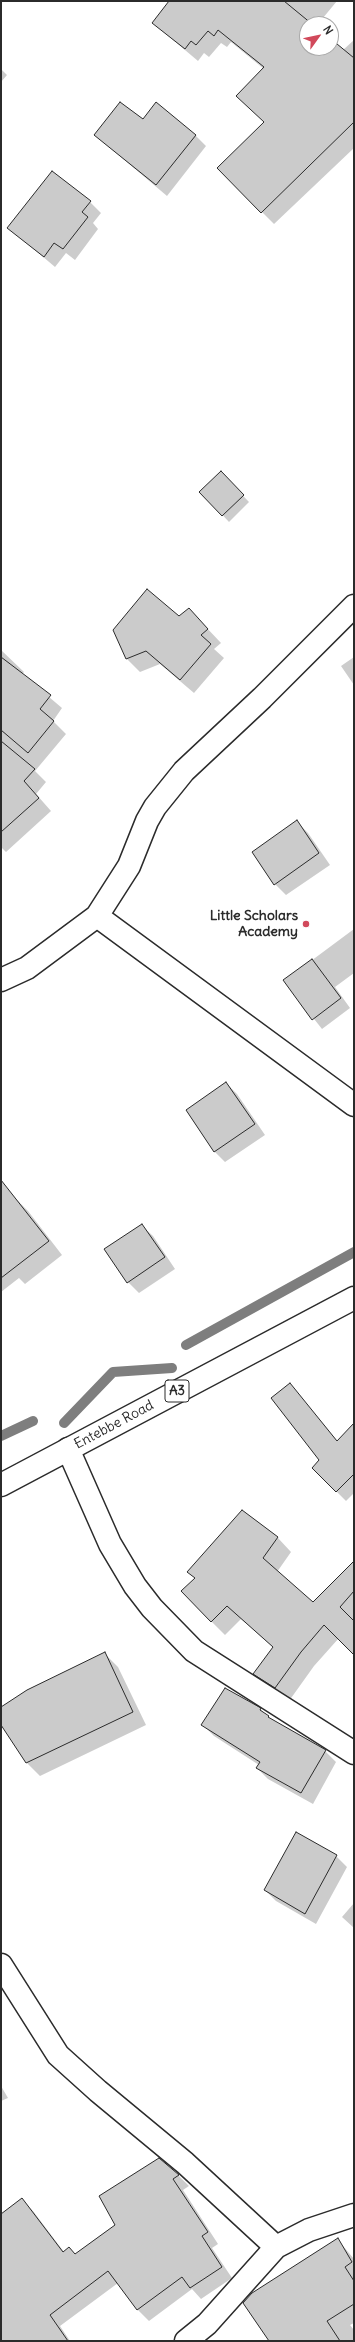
<!DOCTYPE html>
<style>
body{margin:0}
#map{position:relative;width:355px;height:2342px;overflow:hidden;background:#fff;font-family:Delius,sans-serif}
canvas{display:block}
.frame{position:absolute;inset:0;border:2px solid #2b2b2b;pointer-events:none}
.north{position:absolute;left:299px;top:16px;width:40px;height:40px;box-sizing:border-box;background:#fff;border:1px solid #aaa;border-radius:50%;rotate:57deg;font-size:11px;font-weight:700;line-height:16px;text-align:center;color:#2b2b2b}
.north::after{content:'';display:block;margin:auto;width:14px;height:18px;background:#d1495b;clip-path:polygon(50% 0,100% 100%,50% 72%,0 100%)}
</style>
<div id="map">
<canvas width="355" height="2342"></canvas>
<div class="frame"></div>
<div class="north">N</div>
</div>
<script>
const ctx = document.querySelector('canvas').getContext('2d');
ctx.lineJoin = 'round';
function fill(path, color) { ctx.fillStyle = color; ctx.fill(path, 'evenodd'); }
const shape = rows => new Path2D(rows.map(r => 'M' + r).join(''));
function strokePath(path, color, width, dash) { ctx.strokeStyle = color; ctx.lineWidth = width; ctx.lineCap = dash ? 'butt' : 'round'; ctx.setLineDash(dash || []); ctx.stroke(path); }
function label(font, color, halo, rows, align = 'center') {
  ctx.font = font + ' Delius,sans-serif'; ctx.lineWidth = 4; ctx.setLineDash([]); ctx.textBaseline = 'middle'; ctx.strokeStyle = halo; ctx.fillStyle = color; for (const [text, x, y, turn = 0] of rows) {
    ctx.save(); ctx.translate(x, y); ctx.rotate((+turn || 0) * Math.PI / 180); ctx.textAlign = isNaN(turn) ? turn : align; if (halo) ctx.strokeText(text, 0, 0); ctx.fillText(text, 0, 0); ctx.restore();
  }
}
fill(shape([
 [170,1,337,1,318,24,307,24,307,48,331,48,331,41,343,50,354,40,354,148,274,224,218,168,265,122,264,69,231,42,227,47,221,43,209,57,204,53,198,61,153,23],
 [1,69,7,75,1,82],
 [143,121,195,135,206,146,167,196,95,135],
 [90,202,101,213,93,223,98,229,75,260,66,253,55,267,9,228],
 [221,473,249,502,229,522,201,492],
 [189,609,221,643,214,649,224,658,194,693,160,664,140,672,127,659],
 [1,650,24,672,22,674,62,708,53,721,66,734,35,771,46,782,36,794,51,811,6,852,1,847],
 [354,657,354,685,341,666],
 [297,822,308,833,330,865,286,895,275,884],
 [354,929,354,973,335,987,350,1008,322,1029,284,981],
 [226,1083,237,1094,265,1135,225,1162,214,1151],
 [14,1197,28,1211,62,1255,25,1284,19,1278,1,1292,1,1204],
 [141,1225,153,1236,175,1269,139,1293,128,1282,105,1250],
 [290,1384,338,1442,354,1429,354,1493,346,1501,313,1468,320,1460],
 [242,1511,278,1538,291,1552,277,1572,313,1603,354,1563,354,1654,339,1638,314,1666,289,1701,268,1687,254,1674,274,1648,241,1619,225,1635,211,1621,196,1579,189,1572],
 [105,1654,118,1667,146,1725,40,1776,27,1763,1,1723,1,1708],
 [260,1709,273,1721,325,1751,336,1762,313,1804,268,1779,257,1768,259,1765,214,1736,203,1725],
 [336,1856,347,1867,316,1924,276,1901,265,1890],
 [354,1903,354,1928,342,1917],
 [1,2086,8,2098,1,2101],
 [178,2175,189,2186,183,2190,218,2244,212,2248,232,2278,201,2299,192,2289,149,2321,138,2310,118,2283,60,2326,70,2341,1,2341,1,2215,22,2200,33,2211,64,2252,75,2255,116,2226,101,2196],
 [338,2240,354,2259,354,2323,350,2325,354,2330,354,2341,270,2341]
]), '#0003');
strokePath(shape([
 [186,1345,354,1252],
 [64,1423,113,1372,172,1368],
 [1,1436,33,1421]
]), '#7e7e7e', 10);
const building = shape([
 [169,1,284,1,312,24,307,24,307,48,331,48,331,39,354,58,354,122,261,213,217,168,264,122,236,96,264,67,218,30,214,36,208,31,196,45,191,41,185,49,152,23,169,1],
 [120,102,143,119,156,102,196,135,156,185,94,135,120,102],
 [52,171,91,201,82,212,88,217,63,249,54,243,44,257,7,228,52,171],
 [221,471,244,495,222,516,199,492,221,471],
 [147,589,179,616,189,608,208,629,201,635,211,644,180,680,146,651,126,659,113,630,147,589],
 [1,657,51,695,40,709,54,721,28,753,1,730,1,657],
 [1,741,35,769,24,781,39,798,1,832,1,741],
 [297,820,319,853,274,885,252,852,297,820],
 [312,959,341,998,312,1020,283,980,312,959],
 [226,1082,255,1124,214,1152,186,1110,226,1082],
 [1,1180,49,1241,1,1278,1,1180],
 [142,1224,165,1257,127,1283,104,1249,142,1224],
 [290,1383,337,1441,354,1423,354,1474,336,1492,312,1468,319,1460,271,1398,290,1383],
 [242,1510,278,1537,263,1558,313,1602,354,1561,354,1591,340,1607,354,1621,354,1655,324,1625,301,1652,275,1688,253,1674,273,1647,227,1606,211,1622,181,1591,195,1578,187,1572,242,1510],
 [105,1652,133,1712,26,1763,1,1725,1,1707,27,1690,105,1652],
 [225,1688,261,1708,260,1710,269,1716,268,1717,326,1750,301,1793,256,1768,260,1762,201,1725,225,1688],
 [296,1832,337,1855,305,1914,264,1890,296,1832],
 [159,2158,179,2175,173,2179,208,2232,202,2236,222,2267,190,2288,182,2277,137,2310,108,2271,50,2315,68,2341,1,2341,1,2214,22,2198,63,2252,69,2247,75,2254,115,2225,99,2196,159,2158],
 [338,2238,352,2262,345,2267,354,2281,354,2304,327,2321,340,2341,269,2341,243,2303,252,2293,338,2238]
]);
fill(building, '#cbcbcb');
strokePath(building, '#2b2b2b', 1);
const minor = shape([
 [97,916,354,1105],
 [1,980,27,968,97,916,129,866,147,821,155,807,184,771,262,698,354,606],
 [68,1449,110,1544,135,1586,152,1608,194,1651,354,1753],
 [1,1965,58,2055,98,2091,185,2163,276,2247,309,2230,354,2215],
 [186,2341,207,2324,276,2247]
]);
const primary = shape([
 [1,1485,354,1298]
]);
strokePath(minor, '#2b2b2b', 25);
strokePath(primary, '#2b2b2b', 25);
strokePath(minor, '#fff', 22);
strokePath(primary, '#fff', 22);
for (const [x, y, r, color] of [
 [306,924,4,"#d1495b"]
]) { const dot = new Path2D(); dot.arc(x, y, r, 0, 2 * Math.PI); ctx.fillStyle = color; ctx.fill(dot); strokePath(dot, '#fff', 1.5); }
for (const [x, y, w] of [
 [177,1391,24]
]) { const box = new Path2D(); box.roundRect(x - w / 2, y - 11, w, 22, 3); ctx.fillStyle = '#fff'; ctx.fill(box); strokePath(box, '#2b2b2b', 1); }
label('bold 13px', '#2b2b2b', null, [
 ["A3",177,1391]
]);
label('bold 14px', '#2b2b2b', '#fff', [
 ["Little Scholars",298,916],
 ["Academy",298,932]
], 'right');
label('14px', '#2b2b2b', '#fff', [
 ["Entebbe Road",114,1425,-28]
]);
</script>
